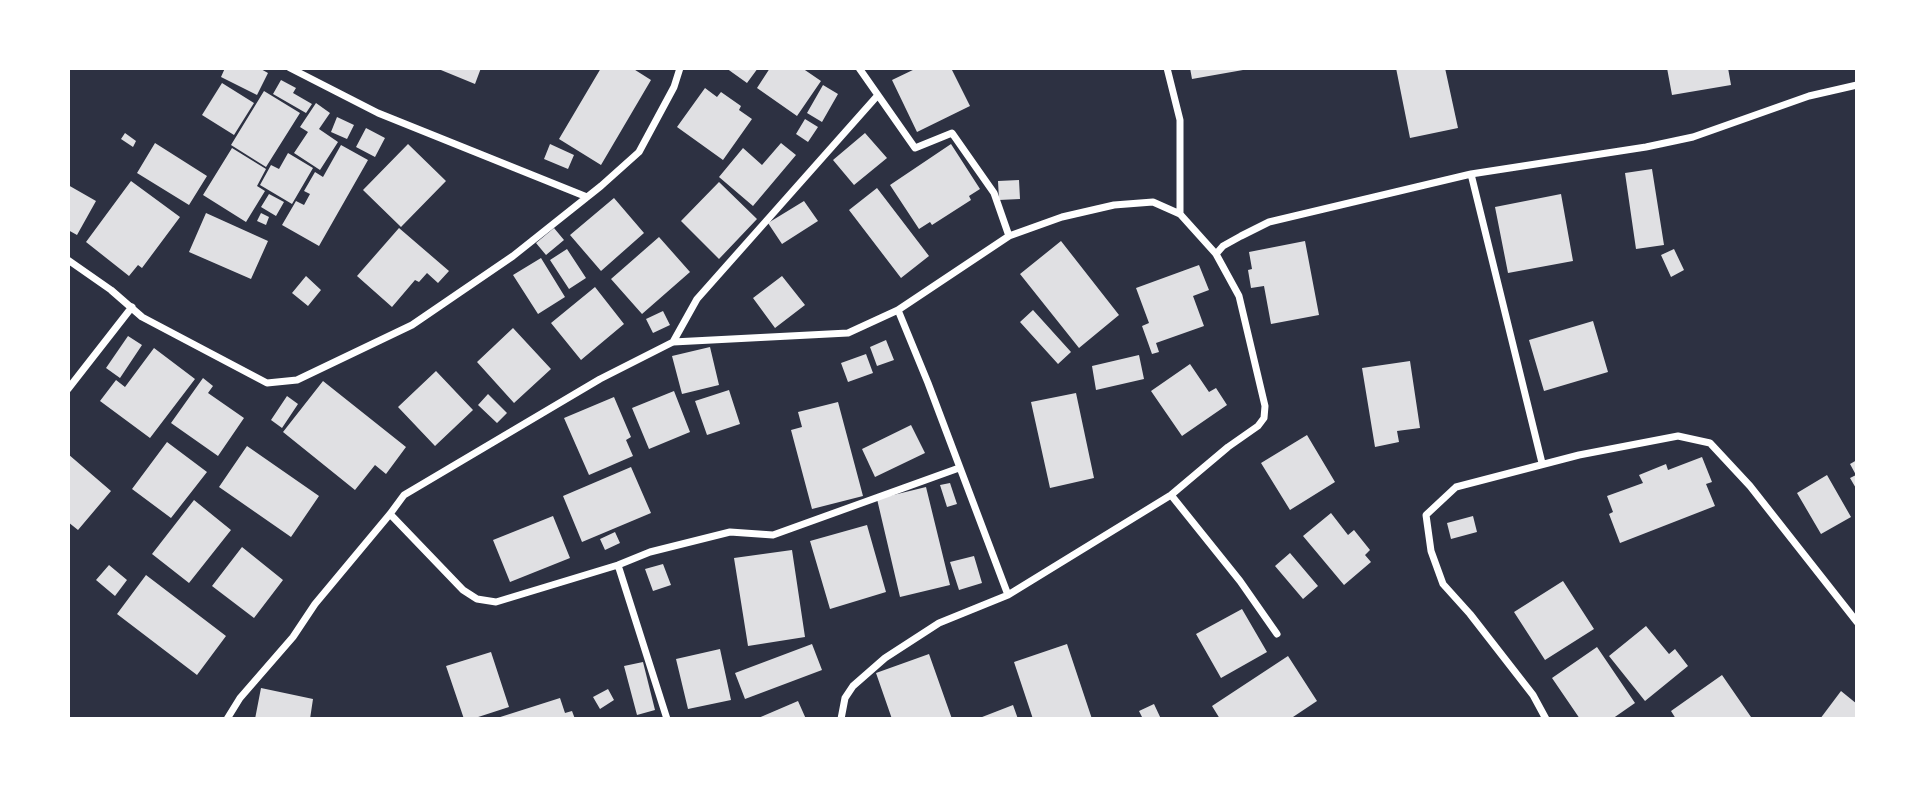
<!DOCTYPE html>
<style>
body{margin:0}
#map{position:relative;width:1925px;height:787px;overflow:hidden;background:#2d3142;font-family:"DM Sans",sans-serif}
canvas{display:block}
.frame{position:absolute;inset:0;border:70px solid #fff;pointer-events:none}
</style>
<div id="map">
<canvas width="1925" height="787"></canvas>
<div class="frame"></div>
</div>
<script>
const ctx = document.querySelector('canvas').getContext('2d');
ctx.lineJoin = 'round';
function fill(path, color) { ctx.fillStyle = color; ctx.fill(path, 'evenodd'); }
const shape = rows => new Path2D(rows.map(r => 'M' + r).join(''));
function strokePath(path, color, width, dash) { ctx.strokeStyle = color; ctx.lineWidth = width; ctx.lineCap = dash ? 'butt' : 'round'; ctx.setLineDash(dash || []); ctx.stroke(path); }
fill(shape([
 [225,68,259,68,268,73,257,95,221,77],
 [436,68,481,68,475,84],
 [601,68,632,68,651,80,601,165,559,139],
 [726,68,758,68,747,83],
 [770,68,802,68,821,81,797,116,757,88],
 [917,68,951,68,970,106,917,132,892,80],
 [1190,68,1243,68,1243,70,1192,79],
 [1396,68,1445,68,1458,128,1410,138],
 [1667,68,1728,68,1731,85,1672,95],
 [281,80,296,88,293,93,312,104,306,113,273,94],
 [222,83,254,103,234,135,202,115],
 [823,85,838,94,822,122,807,113],
 [705,88,717,97,721,92,741,106,739,110,752,119,723,160,677,127],
 [264,91,300,113,266,167,231,145],
 [316,103,330,113,319,129,338,142,320,170,294,153,308,132,300,127],
 [337,117,354,125,347,139,331,132],
 [805,119,818,127,808,142,796,134],
 [366,128,385,138,375,157,356,147],
 [125,133,136,141,133,147,121,139],
 [865,133,887,158,854,185,833,160],
 [155,143,207,176,189,205,137,173],
 [781,143,796,155,753,206,719,177,743,148,762,165],
 [408,144,446,181,401,227,363,190],
 [550,144,574,155,568,169,544,159],
 [951,144,980,189,969,196,971,200,932,225,930,222,919,229,890,185],
 [341,145,368,160,319,246,282,225,296,201,304,205,310,194,304,191,315,172,323,177],
 [232,148,266,169,257,186,265,191,246,222,203,195],
 [288,153,313,168,292,204,260,185,271,165,279,169],
 [1652,169,1664,245,1636,249,1625,173],
 [1019,180,1020,199,999,200,998,181],
 [131,181,180,217,142,268,138,265,129,276,86,242],
 [719,182,757,219,719,259,681,221],
 [68,185,96,201,77,235,68,230],
 [877,188,929,256,901,278,849,210],
 [269,194,284,202,276,216,261,207],
 [1561,194,1573,261,1508,273,1495,207],
 [614,198,644,233,601,271,570,235],
 [804,201,818,221,782,244,768,223],
 [206,213,268,241,251,279,189,252],
 [261,213,269,217,266,225,257,221],
 [399,228,449,271,438,283,427,273,419,282,415,280,392,307,357,276],
 [554,228,564,240,546,255,536,243],
 [659,237,690,272,642,314,611,279],
 [1061,241,1119,315,1079,348,1020,274],
 [1305,241,1319,315,1271,324,1264,286,1251,288,1248,270,1252,269,1249,252],
 [567,249,586,278,569,289,550,260],
 [1674,249,1684,270,1671,277,1661,255],
 [541,258,565,297,538,314,513,275],
 [1199,265,1209,290,1193,296,1204,326,1156,343,1159,352,1152,354,1142,326,1149,323,1136,288],
 [306,276,321,290,308,306,292,293],
 [782,276,805,305,775,328,753,298],
 [595,287,624,324,581,360,551,323],
 [1033,310,1071,352,1058,364,1020,322],
 [663,311,670,325,653,333,646,319],
 [1593,321,1608,372,1544,391,1529,340],
 [513,328,551,369,514,403,477,362],
 [128,336,142,345,120,378,106,368],
 [886,340,894,360,877,366,870,347],
 [710,347,719,385,682,394,672,356],
 [154,348,195,379,150,438,100,401,116,380,125,387],
 [866,354,873,373,848,382,841,363],
 [1139,355,1144,379,1096,390,1092,366],
 [1410,361,1420,428,1397,431,1399,442,1375,447,1362,368],
 [1190,364,1209,392,1216,388,1227,405,1182,436,1151,391],
 [436,371,473,410,435,446,398,407],
 [203,378,213,386,208,393,244,418,218,456,171,423],
 [323,381,406,447,386,474,375,465,355,490,283,432],
 [729,390,740,424,707,435,695,401],
 [674,391,690,432,649,449,632,408],
 [1076,393,1094,478,1050,488,1031,402],
 [488,394,507,413,497,423,478,405],
 [287,396,298,404,282,428,271,420],
 [614,397,631,437,626,440,633,456,589,475,564,418],
 [838,402,863,496,812,509,791,430,802,427,798,412],
 [911,425,925,453,875,477,862,449],
 [1307,435,1335,482,1290,510,1261,463],
 [167,442,207,472,171,518,132,489],
 [247,446,319,496,291,537,219,487],
 [68,454,111,491,78,530,68,522],
 [1702,457,1712,482,1706,484,1715,506,1620,543,1609,514,1613,512,1607,496,1643,483,1639,475,1666,464,1668,470],
 [1857,460,1857,490,1850,478,1856,475,1850,464],
 [631,467,651,513,582,542,563,496],
 [1827,475,1851,517,1821,534,1797,493],
 [950,483,957,504,947,507,940,485],
 [926,487,950,585,900,597,877,499],
 [194,500,231,530,189,583,152,554],
 [1331,513,1348,535,1354,530,1370,550,1365,555,1371,562,1344,585,1303,536],
 [553,516,570,558,510,582,493,540],
 [1473,516,1477,532,1451,539,1447,523],
 [867,525,886,592,830,609,810,541],
 [615,532,620,543,605,550,600,539],
 [242,547,283,580,254,618,212,586],
 [792,550,805,637,748,646,734,558],
 [1290,553,1318,586,1303,599,1275,566],
 [974,556,982,583,959,590,950,562],
 [663,564,671,585,653,591,645,569],
 [109,565,127,580,115,596,96,580],
 [146,575,226,636,197,675,117,614],
 [1563,581,1594,629,1545,660,1514,612],
 [1242,609,1267,652,1221,678,1196,634],
 [1646,626,1669,654,1675,649,1688,666,1645,701,1609,656],
 [812,644,822,670,745,699,735,673],
 [1067,644,1092,719,1033,719,1014,662],
 [1597,647,1635,703,1612,719,1580,719,1552,678],
 [720,649,731,700,688,709,676,659],
 [491,652,509,707,472,719,464,719,446,666],
 [929,654,952,719,892,719,876,673],
 [1288,656,1317,701,1290,719,1220,719,1212,706],
 [643,662,655,710,637,715,624,666],
 [1722,675,1751,717,1748,719,1676,719,1671,711],
 [261,688,313,699,310,719,255,719],
 [608,689,614,700,600,709,593,697],
 [1841,691,1857,704,1857,719,1820,719],
 [560,698,565,713,572,711,575,719,494,719],
 [798,701,806,719,756,719],
 [1154,704,1161,719,1143,719,1139,711],
 [1013,705,1018,719,977,719]
]), '#e0e0e3');
strokePath(shape([
 [290,68,378,113,587,197],
 [859,68,915,148,952,133,994,193,1009,236],
 [1167,68,1180,120,1180,214],
 [1471,174,1542,463],
 [1216,254,1223,246,1241,236,1269,222,1471,174,1646,147,1693,137,1809,96,1857,85],
 [68,260,111,290,142,317,267,383,297,380,412,325,513,256,601,186,639,152,674,87,680,68],
 [898,310,928,383,1008,595],
 [673,342,697,299,878,95],
 [68,389,132,307],
 [1171,495,1240,581,1277,634],
 [390,514,463,590,477,599,496,602,618,565,650,552,730,532,773,535,959,468],
 [618,565,667,719],
 [227,719,240,698,293,637,315,604,390,514,404,495,600,379,673,342,848,333,898,310,1009,236,1062,217,1114,205,1153,202,1180,214,1216,254,1239,296,1265,406,1264,418,1258,426,1228,447,1171,495,1008,595,939,623,885,658,853,686,845,698,841,719],
 [1546,719,1533,695,1470,614,1443,584,1431,551,1426,515,1456,487,1579,455,1678,436,1710,443,1750,486,1857,622]
]), '#fff', 7);
</script>
